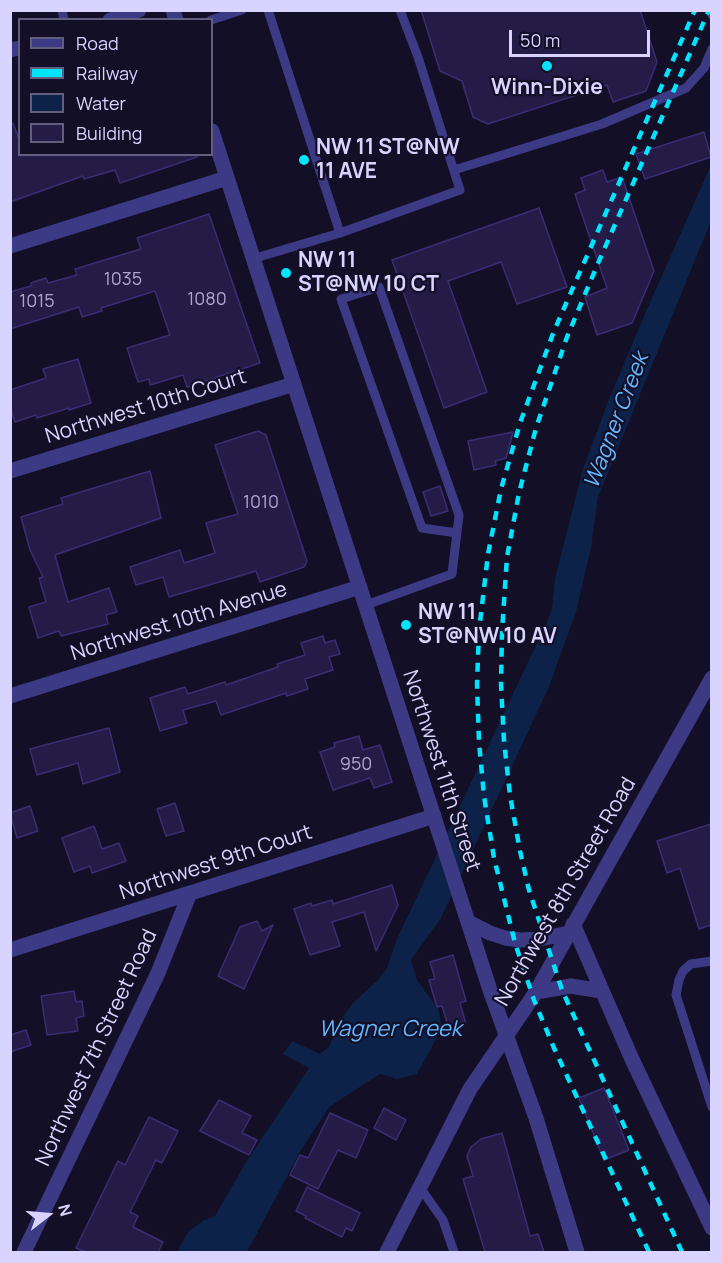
<!DOCTYPE html>
<style>
body{margin:0}
#map{position:relative;width:722px;height:1263px;overflow:hidden;background:#130f26;font-family:Manrope,sans-serif}
canvas{display:block}
.frame{position:absolute;inset:0;border:12px solid #d9d4ff;pointer-events:none}
.legend{position:absolute;left:18px;top:18px;width:195px;height:138px;box-sizing:border-box;background:#130f26;border:2px solid #625e7d;margin:0;padding:8px 10px;list-style:none;font-size:18px;color:#d9d4ff}
.legend li{display:flex;align-items:center;gap:12px;height:30px}
.legend b{width:30px;border:2px solid #625e7d}
.north{position:absolute;left:18px;top:1185px;width:60px;height:60px;-webkit-text-stroke:4px #130f26;paint-order:stroke;rotate:74deg;font-size:16px;font-weight:700;line-height:24px;text-align:center;color:#d9d4ff}
.north::after{content:'';display:block;margin:auto;width:21px;height:27px;background:#d9d4ff;clip-path:polygon(50% 0,100% 100%,50% 72%,0 100%)}
.scale{position:absolute;left:509px;top:30px;width:141px;height:27px;box-sizing:border-box;border:3px solid #d9d4ff;border-top:0;padding-left:8px;font-size:18px;line-height:21px;white-space:nowrap;color:#d9d4ff;-webkit-text-stroke:4px #130f26;paint-order:stroke}
</style>
<div id="map">
<canvas width="722" height="1263"></canvas>
<div class="frame"></div>
<ul class="legend">
<li><b style="height:8px;background:#3d3a85"></b>Road</li>
<li><b style="height:8px;background:#00e5ff"></b>Railway</li>
<li><b style="height:16px;background:#0c2248"></b>Water</li>
<li><b style="height:16px;background:#241b47"></b>Building</li>
</ul>
<div class="north">N</div>
<div class="scale">50 m</div>
</div>
<script>
const ctx = document.querySelector('canvas').getContext('2d');
ctx.lineJoin = 'round';
function fill(path, color) { ctx.fillStyle = color; ctx.fill(path, 'evenodd'); }
const shape = rows => new Path2D(rows.map(r => 'M' + r).join(''));
function strokePath(path, color, width, dash) { ctx.strokeStyle = color; ctx.lineWidth = width; ctx.lineCap = dash ? 'butt' : 'round'; ctx.setLineDash(dash || []); ctx.stroke(path); }
function label(font, color, halo, rows, align = 'center') {
  ctx.font = font + ' Manrope,sans-serif'; ctx.lineWidth = 4.5; ctx.setLineDash([]); ctx.textBaseline = 'middle'; ctx.strokeStyle = halo; ctx.fillStyle = color; for (const [text, x, y, turn = 0] of rows) {
    ctx.save(); ctx.translate(x, y); ctx.rotate((+turn || 0) * Math.PI / 180); ctx.textAlign = isNaN(turn) ? turn : align; if (halo) ctx.strokeText(text, 0, 0); ctx.fillText(text, 0, 0); ctx.restore();
  }
}
fill(shape([
 [711,165,711,221,598,497,591,548,576,612,548,689,441,918,411,960,417,980,438,1009,442,1028,417,1074,397,1079,380,1074,329,1107,300,1152,247,1252,177,1252,188,1232,204,1220,215,1216,246,1162,309,1068,283,1054,292,1041,320,1054,329,1047,339,1022,353,1003,378,980,387,968,396,941,547,622,552,608,555,578,583,469,609,399,648,307]
]), '#0c2248');
const building = shape([
 [421,10,640,10,657,62,646,91,613,102,607,85,488,124,473,117,462,81,440,71,421,10],
 [13,123,20,142,20,154,196,154,197,157,120,183,115,170,84,179,83,176,10,202,10,124,13,123],
 [704,132,711,157,645,179,636,154,704,132],
 [603,170,607,182,622,177,654,271,632,323,597,335,585,297,607,288,575,194,585,190,581,178,603,170],
 [539,208,567,287,517,304,501,262,448,281,487,392,444,408,392,260,539,208],
 [209,214,260,363,187,387,183,375,150,385,149,379,138,382,127,348,170,335,155,291,101,308,102,311,82,317,79,307,10,329,10,292,31,286,31,283,46,278,48,283,77,275,75,269,141,249,137,238,209,214],
 [78,359,91,403,69,410,69,408,37,418,36,415,15,422,10,407,10,390,46,378,43,369,78,359],
 [258,431,266,435,307,561,304,567,260,582,256,571,169,597,163,577,136,585,130,567,180,550,184,563,215,553,206,523,238,514,215,445,258,431],
 [513,432,506,458,495,461,496,465,474,470,468,441,513,432],
 [150,471,161,518,55,555,68,602,109,588,117,612,106,615,108,624,61,636,59,631,38,638,29,607,46,602,39,578,43,577,30,550,21,517,63,504,61,498,150,471],
 [440,486,448,511,431,516,423,492,440,486],
 [323,636,325,643,335,640,340,654,329,657,333,670,305,679,308,689,287,696,286,693,221,715,216,701,183,710,187,723,160,731,150,698,185,687,188,694,225,682,226,685,278,667,277,664,305,655,301,643,323,636],
 [109,728,120,772,83,784,78,763,37,775,30,749,109,728],
 [359,736,363,750,380,745,392,782,374,788,370,778,333,790,320,752,335,747,334,743,359,736],
 [175,803,184,831,166,836,157,809,175,803],
 [30,806,38,831,17,838,10,813,30,806],
 [711,824,711,925,699,929,680,868,667,873,657,841,711,824],
 [94,826,102,849,119,843,126,861,92,873,90,866,74,872,62,838,94,826],
 [392,885,398,905,376,951,364,912,332,922,340,946,310,955,294,909,311,903,312,906,332,900,333,904,392,885],
 [257,921,262,931,273,925,244,989,218,976,240,927,257,921],
 [453,955,466,1001,460,1003,466,1024,449,1029,442,1006,437,1007,429,980,435,979,430,962,453,955],
 [74,991,76,1002,82,1001,84,1016,76,1018,78,1031,47,1035,41,996,74,991],
 [26,1030,31,1045,10,1052,10,1035,26,1030],
 [604,1088,629,1150,604,1160,579,1098,604,1088],
 [219,1100,251,1116,242,1133,257,1140,249,1155,200,1131,219,1100],
 [384,1108,406,1120,396,1140,374,1128,384,1108],
 [330,1113,368,1130,356,1158,338,1150,318,1189,290,1175,300,1155,308,1158,330,1113],
 [149,1117,178,1131,162,1163,156,1160,130,1212,138,1216,133,1227,163,1242,158,1252,86,1252,76,1248,118,1161,125,1165,149,1117],
 [502,1133,530,1236,538,1234,544,1252,485,1252,463,1179,473,1176,467,1156,471,1147,481,1139,502,1133],
 [307,1187,360,1213,352,1231,346,1228,342,1237,305,1218,306,1216,296,1211,307,1187]
]);
fill(building, '#241b47');
strokePath(building, '#3b2d73', 1.5);
strokePath(shape([
 [62,10,64,20],
 [268,10,340,233],
 [711,10,712,15],
 [211,20,242,10],
 [454,170,602,124,686,88,704,68,712,49],
 [252,259,340,233,460,190,418,57,400,10],
 [366,605,452,574,459,515,379,287,341,299,422,528,457,533],
 [712,961,691,964,683,971,679,980,676,995,712,1107],
 [419,1186,443,1220,454,1252]
]), '#3d3a85', 9);
strokePath(shape([
 [110,20,139,10],
 [10,50,20,48],
 [10,246,227,178],
 [10,471,294,384],
 [10,696,360,587],
 [10,950,434,816],
 [24,1252,158,973,190,893]
]), '#3d3a85', 15);
strokePath(shape([
 [173,10,176,20],
 [212,131,490,990,536,1118,577,1252],
 [468,922,490,933,505,938,520,940,540,939,569,933],
 [573,924,631,1057,712,1228],
 [536,992,571,986,601,991],
 [387,1252,470,1089,536,992,712,678]
]), '#3d3a85', 15);
strokePath(shape([
 [649,1252,554,1048,534,1000,515,943,494,858,484,796,479,742,477,684,479,631,488,554,501,489,520,423,554,331,695,10],
 [682,1252,562,990,529,890,520,851,510,795,504,741,501,684,502,632,507,557,519,493,536,428,567,337,599,261,709,10]
]), '#00e5ff', 4.5, [9, 8]);
for (const [x, y, r, color] of [
 [547,66,6,"#00e5ff"],
 [304,160,6,"#00e5ff"],
 [286,273,6,"#00e5ff"],
 [406,625,6,"#00e5ff"]
]) { const dot = new Path2D(); dot.arc(x, y, r, 0, 2 * Math.PI); ctx.fillStyle = color; ctx.fill(dot); strokePath(dot, '#130f26', 2); }
label('18px', '#aca6d1', null, [
 ["1035",123,280],
 ["1080",207,300],
 ["1015",37,302],
 ["1010",261,503],
 ["950",356,765]
]);
label('bold 21px', '#d9d4ff', '#130f26', [
 ["Winn-Dixie",547,88,"center"],
 ["NW 11 ST@NW",316,148],
 ["11 AVE",316,172],
 ["NW 11",298,261],
 ["ST@NW 10 CT",298,285],
 ["NW 11",418,613],
 ["ST@NW 10 AV",418,637]
], 'left');
label('21px', '#d9d4ff', '#130f26', [
 ["Northwest 10th Court",146,407,-17],
 ["Northwest 10th Avenue",179,622,-17],
 ["Northwest 11th Street",441,771,72],
 ["Northwest 9th Court",216,863,-18],
 ["Northwest 8th Street Road",566,892,-60],
 ["Northwest 7th Street Road",97,1048,-65]
]);
label('italic 22px', '#62b6ff', '#130f26', [
 ["Wagner Creek",617,421,-69],
 ["Wagner Creek",390,1030]
]);
</script>
